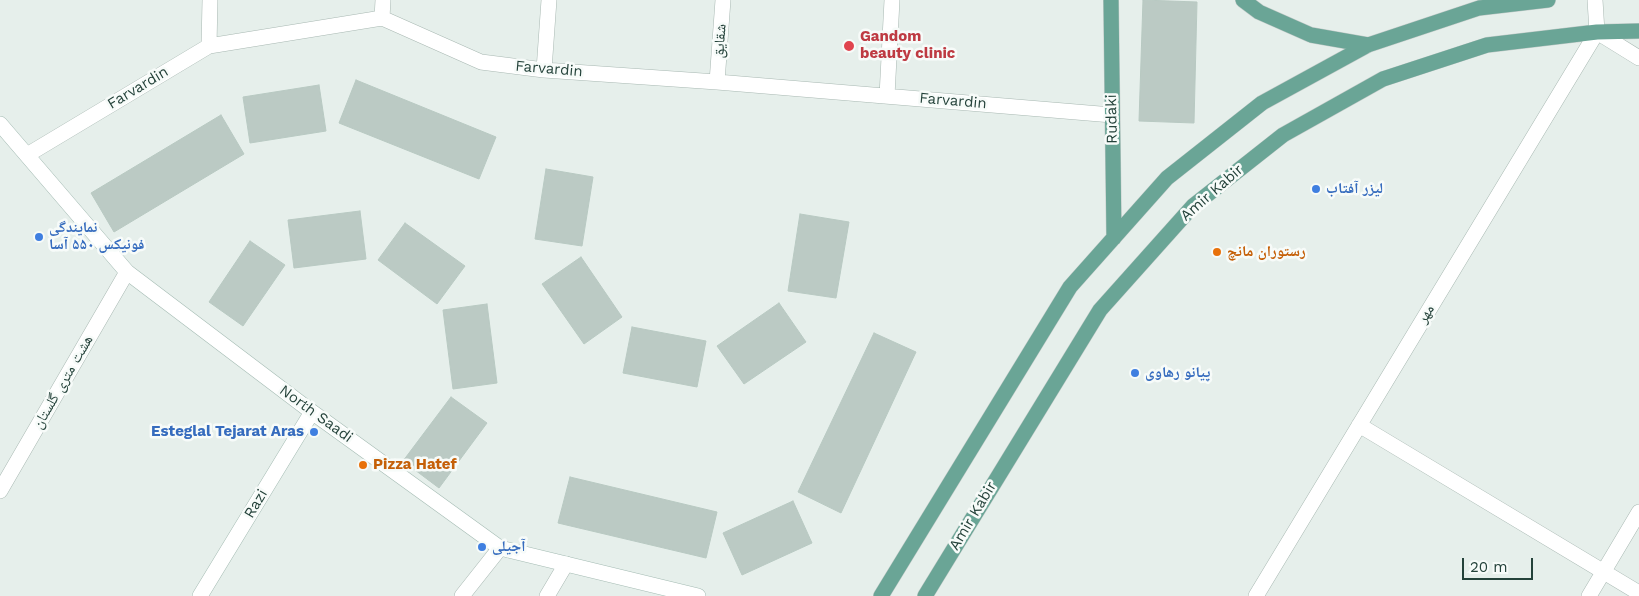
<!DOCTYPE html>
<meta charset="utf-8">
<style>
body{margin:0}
#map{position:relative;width:1639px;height:596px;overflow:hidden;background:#e6efeb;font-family:"Work Sans",sans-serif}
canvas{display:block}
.scale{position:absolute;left:1462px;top:558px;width:71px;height:22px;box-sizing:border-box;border:2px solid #24423a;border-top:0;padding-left:6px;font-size:15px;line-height:18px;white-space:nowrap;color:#24423a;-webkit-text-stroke:4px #f7fbf9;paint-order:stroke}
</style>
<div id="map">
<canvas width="1639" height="596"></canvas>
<div class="scale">20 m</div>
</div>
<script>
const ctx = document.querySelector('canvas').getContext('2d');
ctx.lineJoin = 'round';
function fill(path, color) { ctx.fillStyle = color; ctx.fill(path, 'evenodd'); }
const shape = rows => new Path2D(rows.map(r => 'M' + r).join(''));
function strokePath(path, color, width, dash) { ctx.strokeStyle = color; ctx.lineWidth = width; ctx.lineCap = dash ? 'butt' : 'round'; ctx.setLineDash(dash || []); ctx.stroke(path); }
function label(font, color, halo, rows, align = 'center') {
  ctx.font = font + ' "Work Sans","Noto Naskh Arabic",sans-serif'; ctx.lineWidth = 5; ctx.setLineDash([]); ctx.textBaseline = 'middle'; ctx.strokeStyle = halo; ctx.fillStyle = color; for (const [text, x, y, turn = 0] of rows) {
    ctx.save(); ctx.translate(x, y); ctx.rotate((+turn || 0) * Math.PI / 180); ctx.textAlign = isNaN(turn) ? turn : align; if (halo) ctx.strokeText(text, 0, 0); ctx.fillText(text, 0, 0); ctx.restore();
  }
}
const building = shape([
 [1143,0,1197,2,1194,123,1139,121,1143,0],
 [356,80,496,137,479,179,339,123,356,80],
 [319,85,326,131,250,143,243,97,319,85],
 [221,115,244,154,114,232,91,193,221,115],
 [546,169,593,177,582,246,535,239,546,169],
 [360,211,366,259,294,268,288,220,360,211],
 [800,214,849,222,836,298,788,291,800,214],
 [405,223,465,266,437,304,378,260,405,223],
 [250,241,285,265,243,326,209,302,250,241],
 [581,257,622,317,584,344,542,284,581,257],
 [779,303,806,342,744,384,717,346,779,303],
 [487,304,497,383,453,389,443,310,487,304],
 [632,327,706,341,697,387,623,373,632,327],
 [874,333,916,352,841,513,798,492,874,333],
 [451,397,487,423,439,488,403,461,451,397],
 [570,477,717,512,706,558,558,523,570,477],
 [793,501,812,543,742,575,723,533,793,501]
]);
fill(building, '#bbcac4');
strokePath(building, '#b8c9c2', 1);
const street = shape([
 [1595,0,1597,32],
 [382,18,383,0],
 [1597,32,1639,58],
 [209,46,210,0],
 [544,70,549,0],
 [717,82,723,0],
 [887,96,892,0],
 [27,155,209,46,382,18,481,62,544,70,717,82,1112,115],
 [1359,425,1639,593],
 [0,491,127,272],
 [462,596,500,548],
 [547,596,566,564],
 [1256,596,1597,32],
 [1589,596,1639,512]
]);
const secondary = shape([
 [0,124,127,272,312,412,500,548,698,596],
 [200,596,312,412]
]);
const primary = shape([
 [1111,0,1114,238],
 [1243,0,1259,12,1311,35,1368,45],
 [881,596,1070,287,1167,178,1262,103,1368,45,1479,8,1548,0],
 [925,596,1100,310,1193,206,1283,135,1383,79,1487,45,1597,32,1639,31]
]);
strokePath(street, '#a8b8b2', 16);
strokePath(secondary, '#a4bbb3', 16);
strokePath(primary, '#c2cac8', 16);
strokePath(street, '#fff', 15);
strokePath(secondary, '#fff', 15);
strokePath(primary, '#6aa596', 15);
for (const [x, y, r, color] of [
 [849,46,6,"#e0444e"],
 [1316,189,5,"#3f7fe0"],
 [39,237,5,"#3f7fe0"],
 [1217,252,5,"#e8710a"],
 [1135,373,5,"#3f7fe0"],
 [314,432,5,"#3f7fe0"],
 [363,465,5,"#e8710a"],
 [482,547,5,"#3f7fe0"]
]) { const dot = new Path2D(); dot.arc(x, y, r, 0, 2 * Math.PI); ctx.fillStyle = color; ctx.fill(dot); strokePath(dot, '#f7fbf9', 2); }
label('bold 15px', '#be3a42', '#f7fbf9', [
 ["Gandom",860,37],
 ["beauty clinic",860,54]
], 'left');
label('15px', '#24423a', '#f7fbf9', [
 ["شقایق",720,41,-86],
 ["Farvardin",549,69,5],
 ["Farvardin",138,88,-31],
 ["Farvardin",953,101,5],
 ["Rudaki",1112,119,-91],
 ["Amir Kabir",1212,193,-41],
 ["مهر",1426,314,-59],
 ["هشت متری گلستان",63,382,-60],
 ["North Saadi",316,414,36],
 ["Razi",256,504,-59],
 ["Amir Kabir",973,516,-59]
]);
label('bold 15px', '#366cbe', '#f7fbf9', [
 ["لیزر آفتاب",1326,189],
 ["نمایندگی",49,228],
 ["فونیکس ۵۵۰ آسا",49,245],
 ["پیانو رهاوی",1145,373],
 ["Esteglal Tejarat Aras",304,432,"right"],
 ["آجیلی",492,547]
], 'left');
label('bold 15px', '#c56008', '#f7fbf9', [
 ["رستوران مانچ",1227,252],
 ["Pizza Hatef",373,465]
], 'left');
</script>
